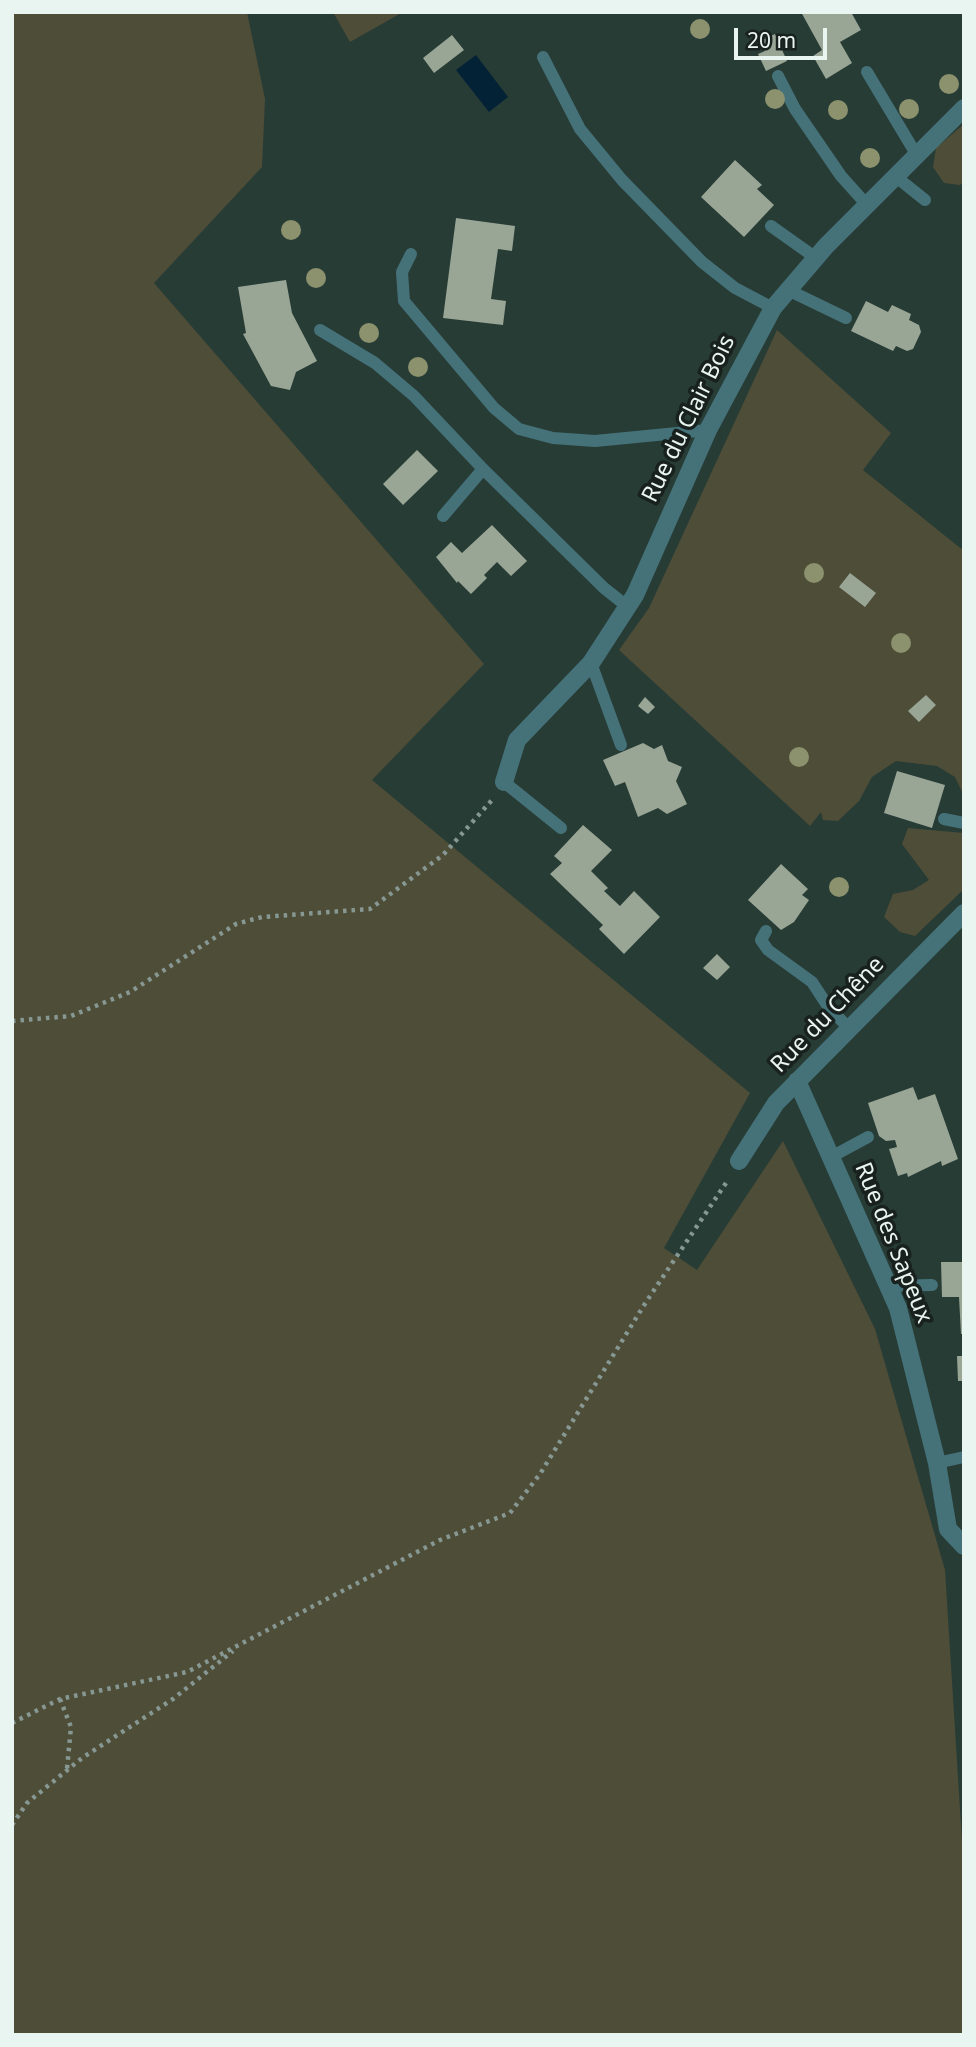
<!DOCTYPE html>
<meta charset="utf-8">
<style>
body{margin:0}
#map{position:relative;width:976px;height:2047px;overflow:hidden;background:#283c36;font-family:"Noto Sans",sans-serif}
canvas{display:block}
.frame{position:absolute;inset:0;border:14px solid #e9f5f1;pointer-events:none}
.scale{position:absolute;left:734px;top:28px;width:93px;height:32px;box-sizing:border-box;border:4px solid #e9f5f1;border-top:0;padding-left:9px;font-size:21px;line-height:24px;white-space:nowrap;color:#e9f5f1;-webkit-text-stroke:5px #18211e;paint-order:stroke}
</style>
<div id="map">
<canvas width="976" height="2047"></canvas>
<div class="frame"></div>
<div class="scale">20 m</div>
</div>
<script>
const ctx = document.querySelector('canvas').getContext('2d');
ctx.lineJoin = 'round';
function fill(path, color) { ctx.fillStyle = color; ctx.fill(path, 'evenodd'); }
const shape = rows => new Path2D(rows.map(r => 'M' + r).join(''));
function strokePath(path, color, width, dash) { ctx.strokeStyle = color; ctx.lineWidth = width; ctx.lineCap = dash ? 'butt' : 'round'; ctx.setLineDash(dash || []); ctx.stroke(path); }
function label(font, color, halo, rows, align = 'center') {
  ctx.font = font + ' "Noto Sans",sans-serif'; ctx.lineWidth = 7; ctx.setLineDash([]); ctx.textBaseline = 'middle'; ctx.strokeStyle = halo; ctx.fillStyle = color; for (const [text, x, y, turn = 0] of rows) {
    ctx.save(); ctx.translate(x, y); ctx.rotate((+turn || 0) * Math.PI / 180); ctx.textAlign = isNaN(turn) ? turn : align; if (halo) ctx.strokeText(text, 0, 0); ctx.fillText(text, 0, 0); ctx.restore();
  }
}
fill(shape([
 [12,12,247,12,265,99,262,167,154,283,484,664,372,780,750,1093,664,1248,697,1270,783,1141,875,1329,945,1570,964,1873,964,2035,12,2035],
 [333,12,403,12,350,42],
 [964,124,964,181,960,185,944,183,933,167,936,148],
 [777,330,891,433,863,470,964,551,964,796,955,777,937,766,896,761,872,777,859,801,838,821,823,820,821,812,810,826,619,650,649,608],
 [908,828,964,833,964,889,915,936,900,932,884,917,893,894,913,890,929,880,902,844]
]), '#4e4d38');
fill(shape([
 [476,55,508,97,489,112,456,70]
]), '#042236');
fill(shape([
 [801,12,851,12,861,30,840,42,852,63,826,79,813,56,822,50],
 [775,34,787,61,766,71,758,54,765,51,760,41],
 [452,35,464,50,434,73,423,58],
 [735,160,762,185,757,189,774,205,744,237,701,197],
 [456,218,515,226,512,251,498,249,491,299,506,301,503,325,443,318],
 [286,280,292,313,317,361,296,372,290,390,271,386,243,334,246,333,238,287],
 [866,301,888,312,892,305,911,314,909,320,919,325,921,332,913,349,907,351,896,346,893,351,851,331],
 [417,450,438,471,403,505,383,484],
 [492,525,527,561,511,576,497,562,484,575,487,578,471,594,458,581,457,583,436,557,451,542,462,553],
 [850,573,876,593,865,607,839,587],
 [926,695,936,705,919,722,908,711],
 [645,697,655,707,648,714,638,706],
 [643,743,654,749,662,745,668,761,682,767,676,781,687,804,667,814,658,808,638,817,625,782,615,786,603,760],
 [897,771,945,785,932,828,884,813],
 [583,825,612,850,591,871,608,888,604,891,620,906,634,891,660,917,624,954,599,929,603,925,550,874,562,863,554,856],
 [781,864,808,889,802,895,809,900,794,922,781,930,748,900],
 [717,954,730,967,717,980,703,968],
 [913,1087,918,1100,935,1094,958,1159,942,1166,941,1161,908,1177,907,1173,898,1176,889,1149,897,1147,895,1140,886,1141,879,1136,868,1103],
 [941,1262,964,1262,964,1334,961,1334,959,1297,942,1297],
 [957,1356,964,1356,964,1381,958,1381]
]), '#99a696');
strokePath(shape([
 [12,1021,71,1016,130,992,236,924,262,917,370,909,443,855,492,800],
 [60,1699,71,1727,67,1769],
 [12,1723,60,1699,187,1672,440,1540,510,1513,540,1474,646,1302,728,1180],
 [12,1825,27,1803,82,1758,173,1699,233,1651]
]), '#879792', 4.5, [3.5, 5]);
strokePath(shape([
 [543,57,580,129,622,180,702,262,735,288,773,308],
 [867,72,916,154],
 [778,76,795,109,841,176,867,205],
 [895,176,925,200],
 [771,226,816,258],
 [411,254,402,272,404,301,494,408,519,429,553,438,595,441,708,430],
 [788,290,846,318],
 [320,330,375,363,414,396,483,469,604,588,628,607],
 [443,516,483,469],
 [591,663,621,745],
 [504,782,561,828],
 [944,819,964,823],
 [766,931,761,940,768,950,812,982,829,1008,849,1028],
 [831,1157,868,1137],
 [888,1286,932,1285],
 [937,1463,964,1457]
]), '#457279', 12);
strokePath(shape([
 [504,782,517,740,591,663,635,595,708,430,773,308,826,246,964,108],
 [797,1081,898,1308,937,1463,948,1529,964,1546],
 [739,1161,776,1103,964,913]
]), '#457279', 18);
ctx.fillStyle = '#8b926d';
for (const [x, y] of [
 [700,29],
 [949,84],
 [775,99],
 [909,109],
 [838,110],
 [870,158],
 [291,230],
 [316,278],
 [369,333],
 [418,367],
 [814,573],
 [901,643],
 [799,757],
 [839,887]
]) { ctx.beginPath(); ctx.arc(x, y, 10, 0, 2 * Math.PI); ctx.fill(); }
label('23px', '#e9f5f1', '#18211e', [
 ["Rue du Clair Bois",689,419,-64],
 ["Rue du Chêne",828,1015,-46],
 ["Rue des Sapeux",893,1243,68]
]);
</script>
